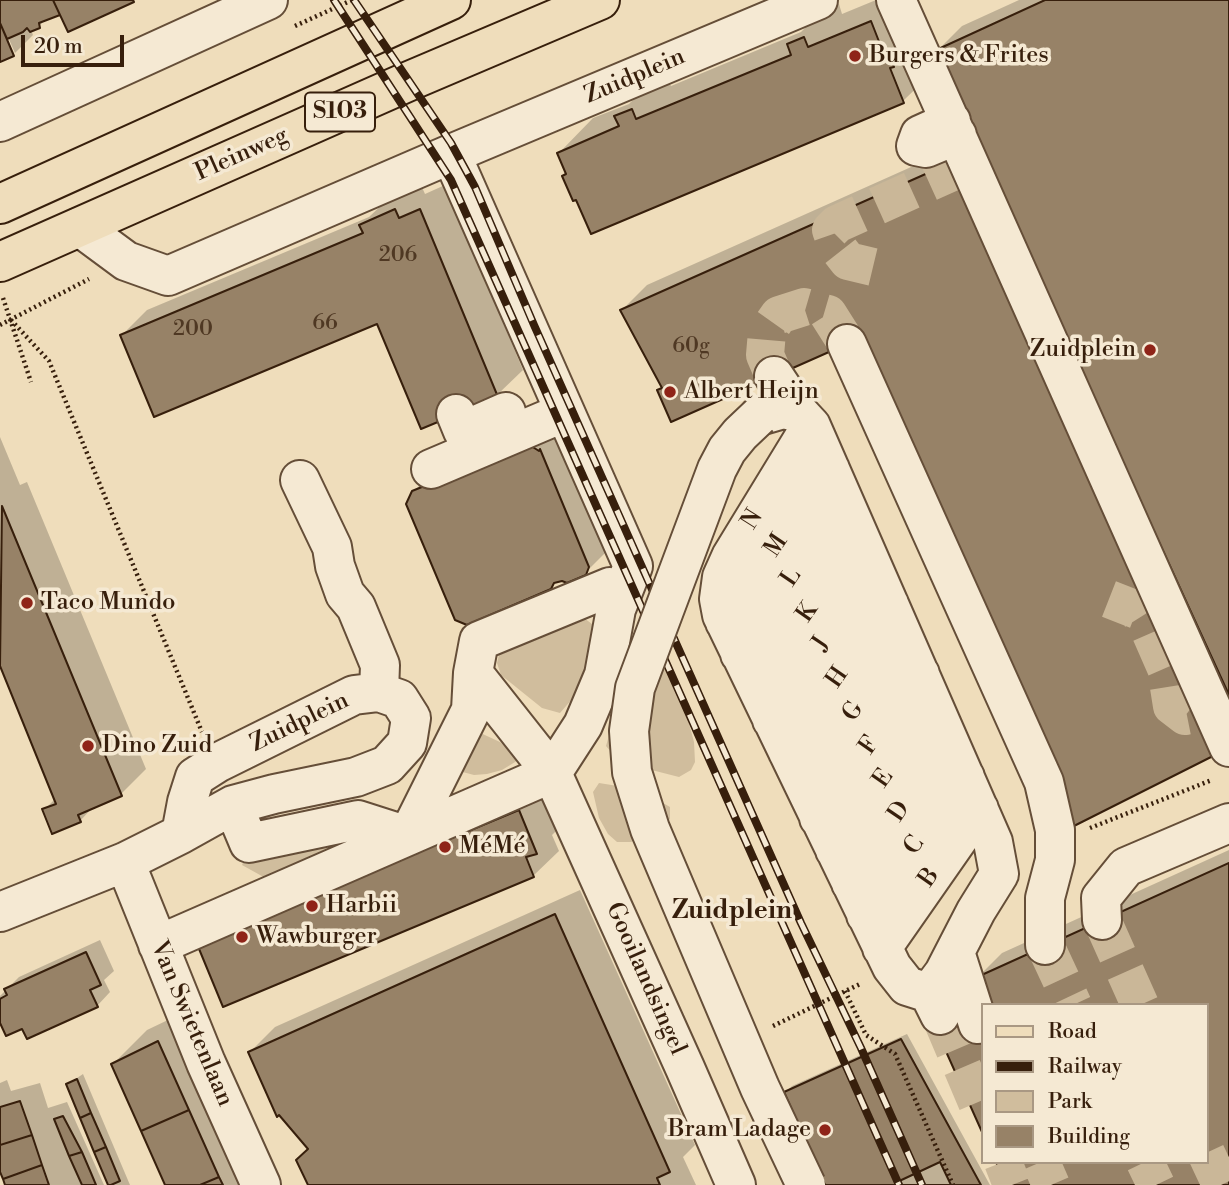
<!DOCTYPE html>
<meta charset="utf-8">
<style>
body{margin:0}
#map{position:relative;width:1229px;height:1185px;overflow:hidden;background:#efddbb;font-family:"Libre Bodoni",serif}
canvas{display:block}
.legend{position:absolute;left:981px;top:1003px;width:228px;height:161px;box-sizing:border-box;background:#f5e9d3;border:2px solid #a99883;margin:0;padding:9px 12px;list-style:none;font-size:21px;color:#371f0c}
.legend li{display:flex;align-items:center;gap:14px;height:35px}
.legend b{width:35px;border:2px solid #a99883}
.scale{position:absolute;left:21px;top:35px;width:103px;height:32px;box-sizing:border-box;border:4px solid #371f0c;border-top:0;padding-left:9px;font-size:21px;line-height:24px;white-space:nowrap;color:#371f0c;-webkit-text-stroke:5px #f5e9d3;paint-order:stroke}
</style>
<div id="map">
<canvas width="1229" height="1185"></canvas>
<ul class="legend">
<li><b style="height:9px;background:#efddbb"></b>Road</li>
<li><b style="height:9px;background:#371f0c"></b>Railway</li>
<li><b style="height:19px;background:#d0bd9d"></b>Park</li>
<li><b style="height:19px;background:#978267"></b>Building</li>
</ul>
<div class="scale">20 m</div>
</div>
<script>
const ctx = document.querySelector('canvas').getContext('2d');
ctx.lineJoin = 'round';
function fill(path, color) { ctx.fillStyle = color; ctx.fill(path, 'evenodd'); }
const shape = rows => new Path2D(rows.map(r => 'M' + r).join(''));
function strokePath(path, color, width, dash) { ctx.strokeStyle = color; ctx.lineWidth = width; ctx.lineCap = dash ? 'butt' : 'round'; ctx.setLineDash(dash || []); ctx.stroke(path); }
function label(font, color, halo, rows, align = 'center') {
  ctx.font = font + ' "Libre Bodoni",serif'; ctx.lineWidth = 7; ctx.setLineDash([]); ctx.textBaseline = 'middle'; ctx.strokeStyle = halo; ctx.fillStyle = color; for (const [text, x, y, turn = 0] of rows) {
    ctx.save(); ctx.translate(x, y); ctx.rotate((+turn || 0) * Math.PI / 180); ctx.textAlign = isNaN(turn) ? turn : align; if (halo) ctx.strokeText(text, 0, 0); ctx.fillText(text, 0, 0); ctx.restore();
  }
}
fill(shape([
 [584,618,592,624,594,631,592,658,573,698,560,713,542,708,501,675,497,663,499,655,504,651],
 [657,656,676,686,686,712,694,742,695,762,691,770,679,777,636,766,612,753,606,746,622,690],
 [474,730,500,742,520,759,502,770,487,774,474,775,459,771],
 [599,783,624,787,656,799,670,807,670,819,659,828,631,842,617,842,608,834,599,818,593,792],
 [348,841,269,880,242,865,245,858]
]), '#d0bd9d');
fill(shape([
 [0,0,135,0,68,30,61,13,47,18,39,26,31,30,33,35,15,53,8,37,4,37,0,60],
 [876,0,910,0,938,67,903,101,592,232,577,197,564,176,567,173,559,153,593,118,629,104,650,82,666,76,671,86,801,32,823,10,839,4,842,14],
 [1019,0,1229,0,1229,740,849,340,659,390,663,386,622,310,647,285,976,138,937,51,962,26],
 [1187,600,1198,622,1195,624,1184,602],
 [421,185,425,194,445,185,523,370,497,395,378,321,122,335,147,310,369,217,387,200],
 [564,426,611,547,585,573,558,580,550,588,413,492,439,466],
 [0,437,20,485,27,482,146,769,121,794,94,806,80,821,44,810,56,798,0,662],
 [544,786,561,826,552,835,559,851,533,876,199,944],
 [1229,850,1229,1185,1008,1185,1206,1162,1206,1005,977,978,1002,953],
 [580,890,695,1145,683,1157,696,1185,309,1185,310,1148,250,1052,275,1027],
 [100,940,114,971,104,980,110,992,97,1006,23,1027,0,1019,0,996,19,977],
 [193,1008,272,1185,167,1185,113,1064,147,1030],
 [982,1018,982,1127,946,1047,972,1022],
 [907,1034,990,1185,827,1185,786,1092,792,1086],
 [83,1074,130,1185,110,1185,68,1084],
 [7,1080,11,1091,40,1083,48,1108,67,1102,104,1185,6,1185,0,1167,0,1083]
]), '#0003');
const building = shape([
 [0,0,53,0,60,15,39,23,40,28,30,32,27,28,23,32,7,39,0,23,0,0],
 [53,0,133,0,134,2,68,32,53,0],
 [1045,0,1229,0,1229,695,934,51,1045,0],
 [871,21,887,62,891,60,894,67,890,68,904,103,591,234,576,200,573,201,562,176,566,174,557,153,619,126,614,116,632,109,636,119,791,55,787,44,804,37,808,47,871,21],
 [0,23,14,56,0,62,0,23],
 [966,156,1219,753,1066,830,847,344,671,422,657,390,662,388,620,310,966,156],
 [395,209,399,218,420,209,498,397,421,429,377,324,154,417,120,335,363,233,359,225,395,209],
 [528,444,539,451,540,449,589,567,586,575,567,583,562,581,554,583,551,589,467,625,455,620,406,504,412,491,528,444],
 [2,506,122,796,78,815,81,822,52,834,42,809,56,804,0,666,2,506],
 [519,810,537,854,526,857,534,877,223,1007,197,944,519,810],
 [1229,863,1229,1185,1006,1185,996,1162,1206,1162,1206,1005,987,1005,975,978,1229,863],
 [555,914,670,1172,657,1178,660,1185,308,1185,296,1160,308,1149,279,1115,277,1117,248,1052,555,914],
 [86,952,101,985,90,990,98,1007,27,1039,22,1029,6,1036,0,1023,0,999,7,995,4,989,86,952],
 [982,1030,982,1132,944,1047,982,1030],
 [901,1039,981,1185,825,1185,784,1092,901,1039],
 [158,1041,189,1110,141,1131,111,1064,158,1041],
 [77,1079,91,1113,80,1118,66,1084,77,1079],
 [20,1101,32,1135,0,1145,0,1107,20,1101],
 [189,1110,219,1177,200,1185,165,1185,141,1131,189,1110],
 [91,1113,106,1147,94,1152,80,1118,91,1113],
 [63,1116,82,1152,69,1156,54,1119,63,1116],
 [32,1135,42,1165,3,1179,0,1172,0,1145,32,1135],
 [106,1147,120,1181,111,1185,108,1185,94,1152,106,1147],
 [82,1152,91,1173,96,1185,82,1185,69,1156,82,1152],
 [940,1162,951,1185,896,1185,895,1183,940,1162],
 [42,1165,49,1185,5,1185,3,1179,42,1165],
 [219,1177,223,1185,200,1185,219,1177]
]);
fill(building, '#978267');
strokePath(building, '#371f0c', 2);
strokePath(shape([
 [873,267,848,261,837,247,831,230,837,224,970,164],
 [774,376,765,355,767,332,779,315,804,307,828,314,847,344],
 [1109,599,1137,610,1149,629,1166,668,1172,706,1185,716,1200,713],
 [1102,920,1140,1005],
 [1045,945,1073,1005],
 [940,1015,982,1114],
 [1206,1153,1221,1185],
 [1003,1162,1012,1185],
 [1041,1162,1051,1185],
 [1145,1162,1156,1185]
]), '#cab798', 38, [38, 19]);
const minor = shape([
 [896,0,1229,747],
 [951,121,920,135,916,146,926,148,957,135],
 [0,122,268,0],
 [80,227,126,261,168,276,451,154,818,0],
 [847,344,1044,782,1055,830,1055,860,1045,898,1045,945],
 [774,376,798,412],
 [456,414,463,431,506,412],
 [759,416,783,409,798,412,811,426,993,842,999,874,976,911,944,973,929,993],
 [811,426,731,557,722,577,719,599,722,615,892,967,907,986,929,993,940,1015],
 [431,469,565,412],
 [300,480,332,547,335,566,345,594,356,607,380,665,379,692],
 [622,592,610,587,479,641,473,673,552,773,685,1068,736,1185],
 [725,622,830,469],
 [740,654,844,503],
 [757,687,860,539],
 [772,720,873,570],
 [788,752,889,604],
 [804,785,904,639],
 [233,805,249,843,358,820,408,836,471,710,473,673],
 [819,818,920,674],
 [835,850,934,708],
 [125,862,206,1063,261,1185],
 [851,883,948,741],
 [0,912,125,862,181,834,233,805,274,794,356,777,387,765,407,743,411,718,399,699,379,692,354,695,217,763,195,777,187,802,181,834],
 [866,915,965,777],
 [1102,920,1101,898,1126,867,1229,823],
 [158,945,552,773,583,725,604,675,616,609,633,566,451,154],
 [882,948,979,809],
 [955,952,978,1024]
]);
const major = shape([
 [0,204,451,0],
 [0,262,407,82,600,0]
]);
strokePath(minor, '#654e38', 42);
strokePath(major, '#371f0c', 42);
strokePath(shape([
 [295,26,352,0],
 [3,298,31,382],
 [11,320,49,361,202,732],
 [0,325,89,279],
 [1090,828,1212,780],
 [845,991,866,1035,895,1054,953,1185],
 [773,1026,860,984]
]), '#371f0c', 4.5, [2, 3.5]);
strokePath(minor, '#f5e9d3', 38);
strokePath(major, '#efddbb', 38);
const rail = shape([
 [334,0,451,180,899,1185],
 [354,0,451,143,475,187,534,325,801,923,861,1048,922,1185]
]);
strokePath(rail, '#371f0c', 8);
strokePath(rail, '#f5e9d3', 5, [16]);
const minorBridge = shape([
 [759,416,740,434,727,450,717,469,635,688,629,731,632,772,650,829,760,1088,806,1185]
]);
strokePath(minorBridge, '#654e38', 42, []);
strokePath(minorBridge, '#f5e9d3', 38);
for (const [x, y, r, color] of [
 [855,56,7,"#8f2418"],
 [1150,350,7,"#8f2418"],
 [670,392,7,"#8f2418"],
 [27,603,7,"#8f2418"],
 [88,746,7,"#8f2418"],
 [445,847,7,"#8f2418"],
 [312,906,7,"#8f2418"],
 [242,937,7,"#8f2418"],
 [825,1130,7,"#8f2418"]
]) { const dot = new Path2D(); dot.arc(x, y, r, 0, 2 * Math.PI); ctx.fillStyle = color; ctx.fill(dot); strokePath(dot, '#f5e9d3', 2.5); }
label('21px', '#4f3823', null, [
 ["206",398,256],
 ["66",325,324],
 ["200",193,330],
 ["60g",691,347]
]);
for (const [x, y, w] of [
 [340,112,70]
]) { const box = new Path2D(); box.roundRect(x - w / 2, y - 19.5, w, 39, 5); ctx.fillStyle = '#f5e9d3'; ctx.fill(box); strokePath(box, '#371f0c', 2); }
label('bold 23px', '#371f0c', null, [
 ["S103",340,112]
]);
label('24px', '#371f0c', '#f5e9d3', [
 ["Burgers & Frites",869,56],
 ["Zuidplein",1136,350,"right"],
 ["Albert Heijn",684,392],
 ["Taco Mundo",41,603],
 ["Dino Zuid",102,746],
 ["MéMé",459,847],
 ["Harbii",326,906],
 ["Wawburger",256,937],
 ["Bram Ladage",811,1130,"right"]
], 'left');
label('24px', '#371f0c', '#f5e9d3', [
 ["Zuidplein",635,77,-23],
 ["Pleinweg",242,155,-24],
 ["N",753,520,-58],
 ["M",777,546,-56],
 ["L",792,578,-56],
 ["K",808,613,-55],
 ["J",822,644,-56],
 ["H",838,678,-55],
 ["G",854,712,-56],
 ["Zuidplein",300,723,-26],
 ["F",870,746,-55],
 ["E",884,779,-55],
 ["D",900,812,-56],
 ["C",915,846,-54],
 ["B",930,878,-55],
 ["Gooilandsingel",645,979,66],
 ["Van Swietenlaan",191,1024,67]
]);
label('bold 26px', '#371f0c', '#f5e9d3', [
 ["Zuidplein",732,912]
]);
</script>
